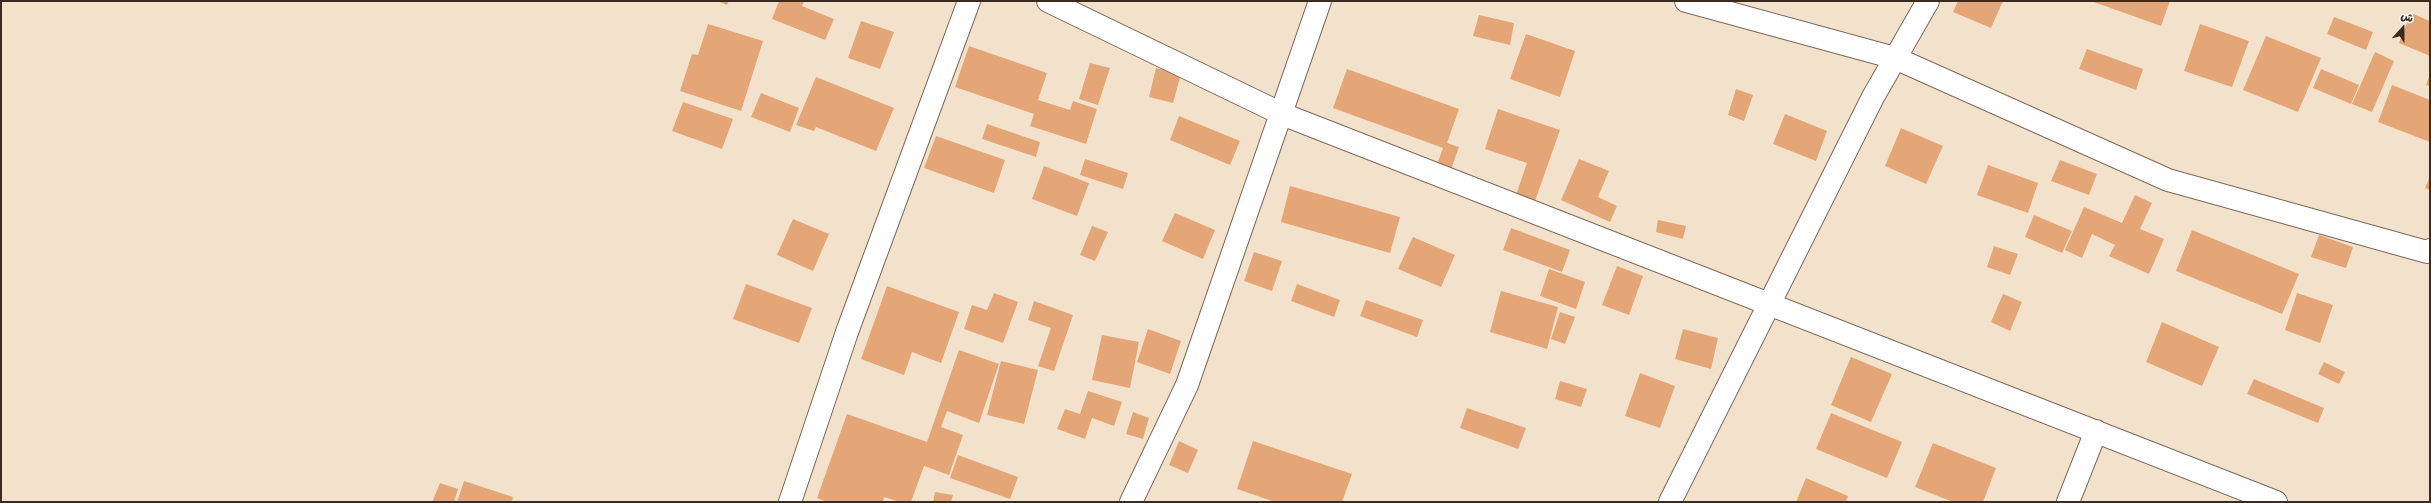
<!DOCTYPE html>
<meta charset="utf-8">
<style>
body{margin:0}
#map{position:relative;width:2431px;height:503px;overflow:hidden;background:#f3e2cb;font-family:Caveat,"Playpen Sans Arabic",sans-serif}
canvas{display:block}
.frame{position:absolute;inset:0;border:2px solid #3b2a1e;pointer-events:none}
.north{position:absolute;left:2383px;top:8px;width:40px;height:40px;-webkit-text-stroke:3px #f6f6f2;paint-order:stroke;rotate:21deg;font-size:11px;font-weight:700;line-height:16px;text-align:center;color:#3b2a1e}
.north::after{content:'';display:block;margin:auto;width:14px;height:18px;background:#3b2a1e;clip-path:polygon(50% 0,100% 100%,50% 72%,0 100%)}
</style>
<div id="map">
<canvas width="2431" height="503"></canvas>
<div class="frame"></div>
<div class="north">ش</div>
</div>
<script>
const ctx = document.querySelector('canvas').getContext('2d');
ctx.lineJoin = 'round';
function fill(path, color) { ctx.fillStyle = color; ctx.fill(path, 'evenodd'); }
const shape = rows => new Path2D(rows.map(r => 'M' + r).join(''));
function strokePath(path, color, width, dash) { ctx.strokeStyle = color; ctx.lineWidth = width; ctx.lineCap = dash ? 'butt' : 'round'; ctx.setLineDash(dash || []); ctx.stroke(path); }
fill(shape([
 [717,1,729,1,727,5],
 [779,1,804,1,802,6,834,19,825,40,772,19],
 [1958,1,2003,1,1991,28,1953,12],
 [2091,1,2170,1,2161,26],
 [2411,13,2430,21,2430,56,2399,43],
 [1479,15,1514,23,1510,45,1473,36],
 [2334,17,2373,32,2366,50,2327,34],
 [861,21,894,32,880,69,848,58],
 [708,24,763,41,741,111,680,91,692,54,698,55],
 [2200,24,2249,41,2232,87,2184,71],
 [1526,34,1575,51,1560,97,1510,79],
 [2266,36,2321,58,2298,112,2243,90],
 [969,46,1047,73,1038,100,1070,110,1073,101,1097,109,1086,144,1030,126,1034,114,955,87],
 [2087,49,2143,69,2136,90,2079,69],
 [2375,52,2394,61,2372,112,2352,104],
 [1090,63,1110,68,1098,105,1079,99],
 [1156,68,1181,74,1173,103,1149,97],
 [1347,69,1459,109,1447,143,1459,147,1450,172,1436,167,1443,148,1333,108],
 [2321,69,2359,85,2351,104,2313,88],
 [2430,74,2430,86,2426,85],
 [816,77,894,108,876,151,816,127,814,131,796,125],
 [2392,85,2430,100,2430,142,2378,122],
 [1736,89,1753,95,1744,121,1728,115],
 [761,93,799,108,790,132,751,117],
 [683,102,733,119,722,149,672,131],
 [1498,109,1560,130,1534,204,1515,198,1527,163,1485,149],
 [1785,114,1827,131,1816,161,1773,144],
 [1179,116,1240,141,1230,165,1170,140],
 [987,124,1040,142,1036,157,982,139],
 [1901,128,1943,146,1926,184,1885,166],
 [936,136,1005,160,994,193,924,168],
 [1085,159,1128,173,1123,189,1080,175],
 [1579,159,1609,171,1598,197,1617,206,1610,222,1561,200],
 [2060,160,2097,174,2089,195,2051,181],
 [1988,165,2038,183,2028,213,1977,195],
 [1044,166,1089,183,1077,216,1032,199],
 [2430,176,2430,190,2425,188],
 [1290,186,1400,217,1390,253,1281,222],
 [2135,195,2152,203,2140,229,2164,239,2149,274,2109,256,2115,245,2092,234,2082,258,2065,250,2084,207,2122,223],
 [1175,213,1215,230,1203,259,1162,241],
 [2034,215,2072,231,2062,253,2025,237],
 [793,219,829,234,813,271,777,255],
 [1658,220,1686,226,1683,239,1656,232],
 [1092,226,1108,232,1095,261,1080,255],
 [1511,228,1570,250,1562,272,1503,250],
 [2192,230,2299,274,2282,314,2176,271],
 [2319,235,2353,247,2346,268,2311,257],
 [1413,237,1455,255,1441,287,1398,269],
 [1994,246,2018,254,2010,275,1987,267],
 [1254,252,1282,261,1272,291,1244,281],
 [1617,266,1643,276,1629,315,1602,305],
 [1549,269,1585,282,1576,309,1540,296],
 [746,284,812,308,799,343,733,319],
 [1297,284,1340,300,1334,317,1291,301],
 [887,286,959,312,941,363,912,352,904,375,861,359],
 [1501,291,1558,307,1547,349,1490,332],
 [994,293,1018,302,1003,343,964,329,972,305,987,310],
 [2297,293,2333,305,2320,343,2285,330],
 [2003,294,2022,302,2010,331,1991,322],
 [1366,300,1423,320,1417,337,1360,316],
 [1034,301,1073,315,1054,371,1038,366,1051,328,1028,320],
 [1560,312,1575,317,1565,344,1551,339],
 [2162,322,2219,347,2202,386,2146,362],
 [1148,329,1181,341,1170,374,1137,362],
 [1683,329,1718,338,1711,369,1675,359],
 [1102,335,1139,342,1130,388,1092,380],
 [959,350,999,364,979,423,947,411,941,427,963,435,949,475,924,466,911,502,900,502,884,497,883,502,827,502,817,498,847,414,927,442],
 [1851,357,1892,374,1871,422,1831,405],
 [1001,361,1038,370,1024,424,987,415],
 [2324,362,2345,372,2339,384,2318,374],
 [1640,373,1675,386,1660,428,1625,416],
 [2254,379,2324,408,2318,423,2247,394],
 [1560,381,1587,389,1581,407,1555,399],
 [1088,391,1122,402,1114,426,1092,418,1085,439,1057,429,1065,409,1080,414],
 [1467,408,1526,428,1518,449,1460,428],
 [1133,412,1149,418,1143,439,1126,434],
 [1831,413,1902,442,1887,478,1816,449],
 [1179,441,1198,450,1188,473,1169,465],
 [1253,441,1352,474,1342,502,1275,502,1237,489],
 [1933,443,1996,468,1983,502,1953,502,1915,487],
 [958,455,1018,477,1010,499,950,478],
 [1806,478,1848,496,1846,502,1796,502],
 [464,481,513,497,512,502,457,502],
 [440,483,458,489,454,502,432,502],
 [935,492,953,495,951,502,933,502]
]), '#e4a677');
const minor = shape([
 [1048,1,1282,114,2276,502],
 [1686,1,1895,58,2168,180,2427,252,2430,250],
 [790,502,847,332,969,1],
 [1131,502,1187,385,1320,1],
 [1670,502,1873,97,1928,1],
 [2068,502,2096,431]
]);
strokePath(minor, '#7b6a5b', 24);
strokePath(minor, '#fff', 22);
</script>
